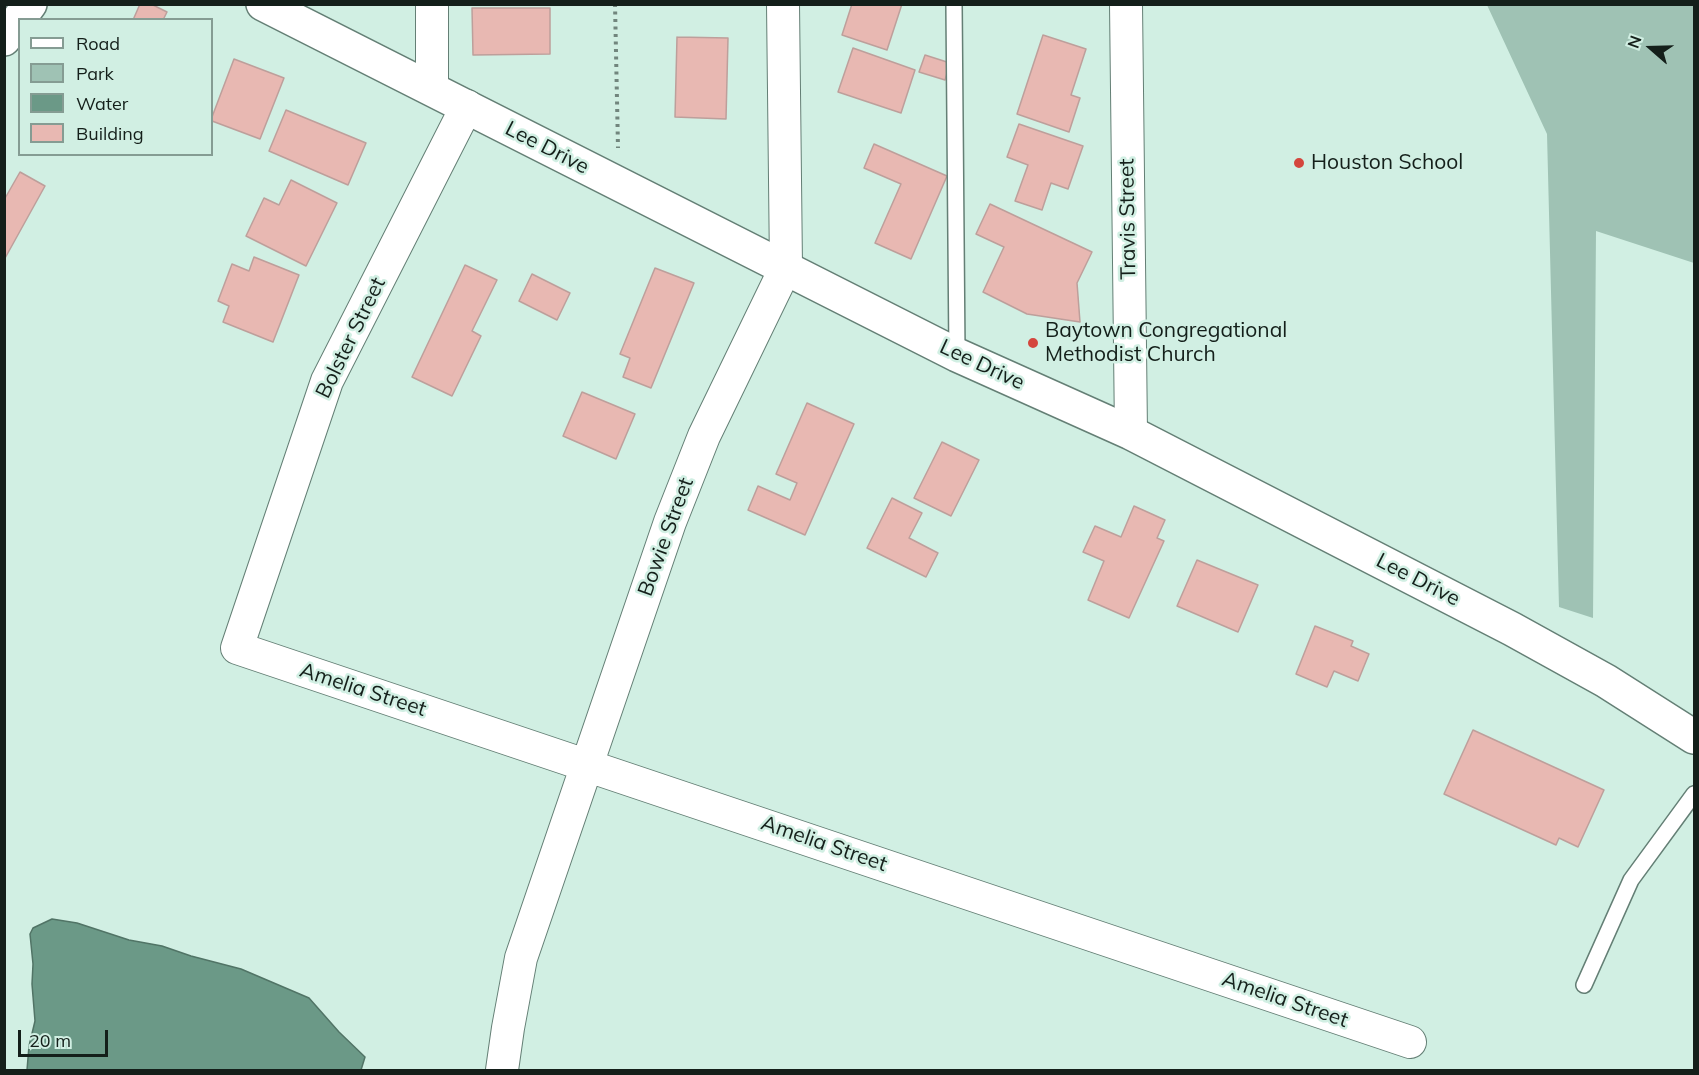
<!DOCTYPE html>
<style>
body{margin:0}
#map{position:relative;width:1699px;height:1075px;overflow:hidden;background:#d1efe3;font-family:Mulish,sans-serif}
canvas{display:block}
.frame{position:absolute;inset:0;border:6px solid #141f1a;pointer-events:none}
.legend{position:absolute;left:18px;top:18px;width:195px;height:138px;box-sizing:border-box;background:#d1efe3;border:2px solid #859c93;margin:0;padding:8px 10px;list-style:none;font-size:18px;color:#141f1a}
.legend li{display:flex;align-items:center;gap:12px;height:30px}
.legend b{width:30px;border:2px solid #859c93}
.north{position:absolute;left:1621px;top:18px;width:60px;height:60px;-webkit-text-stroke:4px #d1efe3;paint-order:stroke;rotate:290deg;font-size:16px;font-weight:700;line-height:24px;text-align:center;color:#141f1a}
.north::after{content:'';display:block;margin:auto;width:21px;height:27px;background:#141f1a;clip-path:polygon(50% 0,100% 100%,50% 72%,0 100%)}
.scale{position:absolute;left:18px;top:1030px;width:90px;height:27px;box-sizing:border-box;border:3px solid #141f1a;border-top:0;padding-left:8px;font-size:18px;line-height:21px;white-space:nowrap;color:#141f1a;-webkit-text-stroke:4px #d1efe3;paint-order:stroke}
</style>
<div id="map">
<canvas width="1699" height="1075"></canvas>
<div class="frame"></div>
<ul class="legend">
<li><b style="height:8px;background:#fff"></b>Road</li>
<li><b style="height:16px;background:#9fc2b4"></b>Park</li>
<li><b style="height:16px;background:#6b9987"></b>Water</li>
<li><b style="height:16px;background:#e8b8b2"></b>Building</li>
</ul>
<div class="north">N</div>
<div class="scale">20 m</div>
</div>
<script>
const ctx = document.querySelector('canvas').getContext('2d');
ctx.lineJoin = 'round';
function fill(path, color) { ctx.fillStyle = color; ctx.fill(path, 'evenodd'); }
const shape = rows => new Path2D(rows.map(r => 'M' + r).join(''));
function strokePath(path, color, width, dash) { ctx.strokeStyle = color; ctx.lineWidth = width; ctx.lineCap = dash ? 'butt' : 'round'; ctx.setLineDash(dash || []); ctx.stroke(path); }
function label(font, color, halo, rows, align = 'center') {
  ctx.font = font + ' Mulish,sans-serif'; ctx.lineWidth = 5; ctx.setLineDash([]); ctx.textBaseline = 'middle'; ctx.strokeStyle = halo; ctx.fillStyle = color; for (const [text, x, y, turn = 0] of rows) {
    ctx.save(); ctx.translate(x, y); ctx.rotate((+turn || 0) * Math.PI / 180); ctx.textAlign = isNaN(turn) ? turn : align; if (halo) ctx.strokeText(text, 0, 0); ctx.fillText(text, 0, 0); ctx.restore();
  }
}
fill(shape([
 [1487,5,1694,5,1694,263,1596,231,1593,618,1559,607,1547,134]
]), '#9fc2b4');
const water = shape([
 [52,919,77,923,129,940,162,946,191,956,241,969,309,998,339,1032,365,1057,361,1070,27,1070,29,1046,35,1021,32,984,33,964,30,934,33,928,52,919]
]);
fill(water, '#6b9987');
strokePath(water, '#517466', 1.5);
const building = shape([
 [140,4,151,4,167,12,163,20,133,20,140,4],
 [852,4,902,4,887,50,842,35,852,4],
 [472,8,550,8,550,54,473,55,472,8],
 [1043,35,1086,49,1071,95,1080,98,1069,132,1017,114,1043,35],
 [677,37,728,38,726,119,675,117,677,37],
 [853,48,915,70,901,113,838,92,853,48],
 [925,55,950,63,945,80,919,72,925,55],
 [234,59,284,78,260,139,212,121,212,117,234,59],
 [286,110,366,143,348,185,269,151,286,110],
 [1019,124,1083,146,1068,189,1051,183,1042,210,1015,201,1028,165,1007,157,1019,124],
 [874,144,947,176,911,259,875,243,901,184,864,168,874,144],
 [20,172,45,186,4,260,4,200,20,172],
 [291,180,337,203,306,266,246,236,264,198,279,205,291,180],
 [990,204,1092,252,1077,283,1080,322,1027,314,983,292,1004,247,976,234,990,204],
 [254,257,299,275,273,342,223,322,229,306,218,301,232,264,249,271,254,257],
 [465,265,497,280,472,331,481,336,452,396,412,377,465,265],
 [655,268,694,283,651,388,623,377,630,358,620,354,655,268],
 [532,274,570,293,557,320,519,301,532,274],
 [582,392,635,414,616,459,563,436,582,392],
 [807,403,854,424,805,535,748,510,758,486,790,500,797,483,776,474,807,403],
 [942,442,979,460,951,516,914,498,942,442],
 [892,498,922,513,909,538,938,553,926,577,867,548,892,498],
 [1134,506,1165,520,1157,538,1164,541,1129,618,1088,600,1104,561,1083,552,1095,526,1121,537,1134,506],
 [1197,560,1258,585,1238,632,1177,606,1197,560],
 [1315,626,1353,641,1351,646,1369,654,1358,681,1334,671,1327,687,1296,674,1315,626],
 [1473,730,1604,790,1578,847,1559,838,1556,845,1444,794,1473,730]
]);
fill(building, '#e8b8b2');
strokePath(building, '#bd9f9b', 1.5);
const lane = shape([
 [954,4,957,355],
 [1584,985,1631,880,1694,794]
]);
const street = shape([
 [432,4,432,89],
 [1126,4,1131,433],
 [467,106,327,381,237,648,1410,1042],
 [502,1070,508,1028,521,958,670,522,704,436,786,267,783,4]
]);
const secondary = shape([
 [263,4,957,355,1131,433,1512,629,1606,681,1694,737],
 [4,39,30,4]
]);
strokePath(lane, '#647f75', 18);
strokePath(street, '#647f75', 34);
strokePath(secondary, '#647f75', 36);
strokePath(shape([
 [615,4,618,148]
]), '#71857d', 4, [3, 4.5]);
strokePath(lane, '#fff', 15);
strokePath(street, '#fff', 32);
strokePath(secondary, '#fff', 33);
for (const [x, y, r, color] of [
 [1299,163,6,"#d4463d"],
 [1033,343,6,"#d4463d"]
]) { const dot = new Path2D(); dot.arc(x, y, r, 0, 2 * Math.PI); ctx.fillStyle = color; ctx.fill(dot); strokePath(dot, '#d1efe3', 2); }
label('21px', '#141f1a', '#d1efe3', [
 ["Lee Drive",547,148,27],
 ["Travis Street",1128,219,-91],
 ["Bolster Street",351,338,-64],
 ["Lee Drive",982,365,25],
 ["Bowie Street",666,537,-70],
 ["Lee Drive",1418,580,27],
 ["Amelia Street",363,690,18],
 ["Amelia Street",824,844,19],
 ["Amelia Street",1285,1000,19]
]);
label('21px', '#141f1a', '#d1efe3', [
 ["Houston School",1311,163],
 ["Baytown Congregational",1045,331],
 ["Methodist Church",1045,355]
], 'left');
</script>
